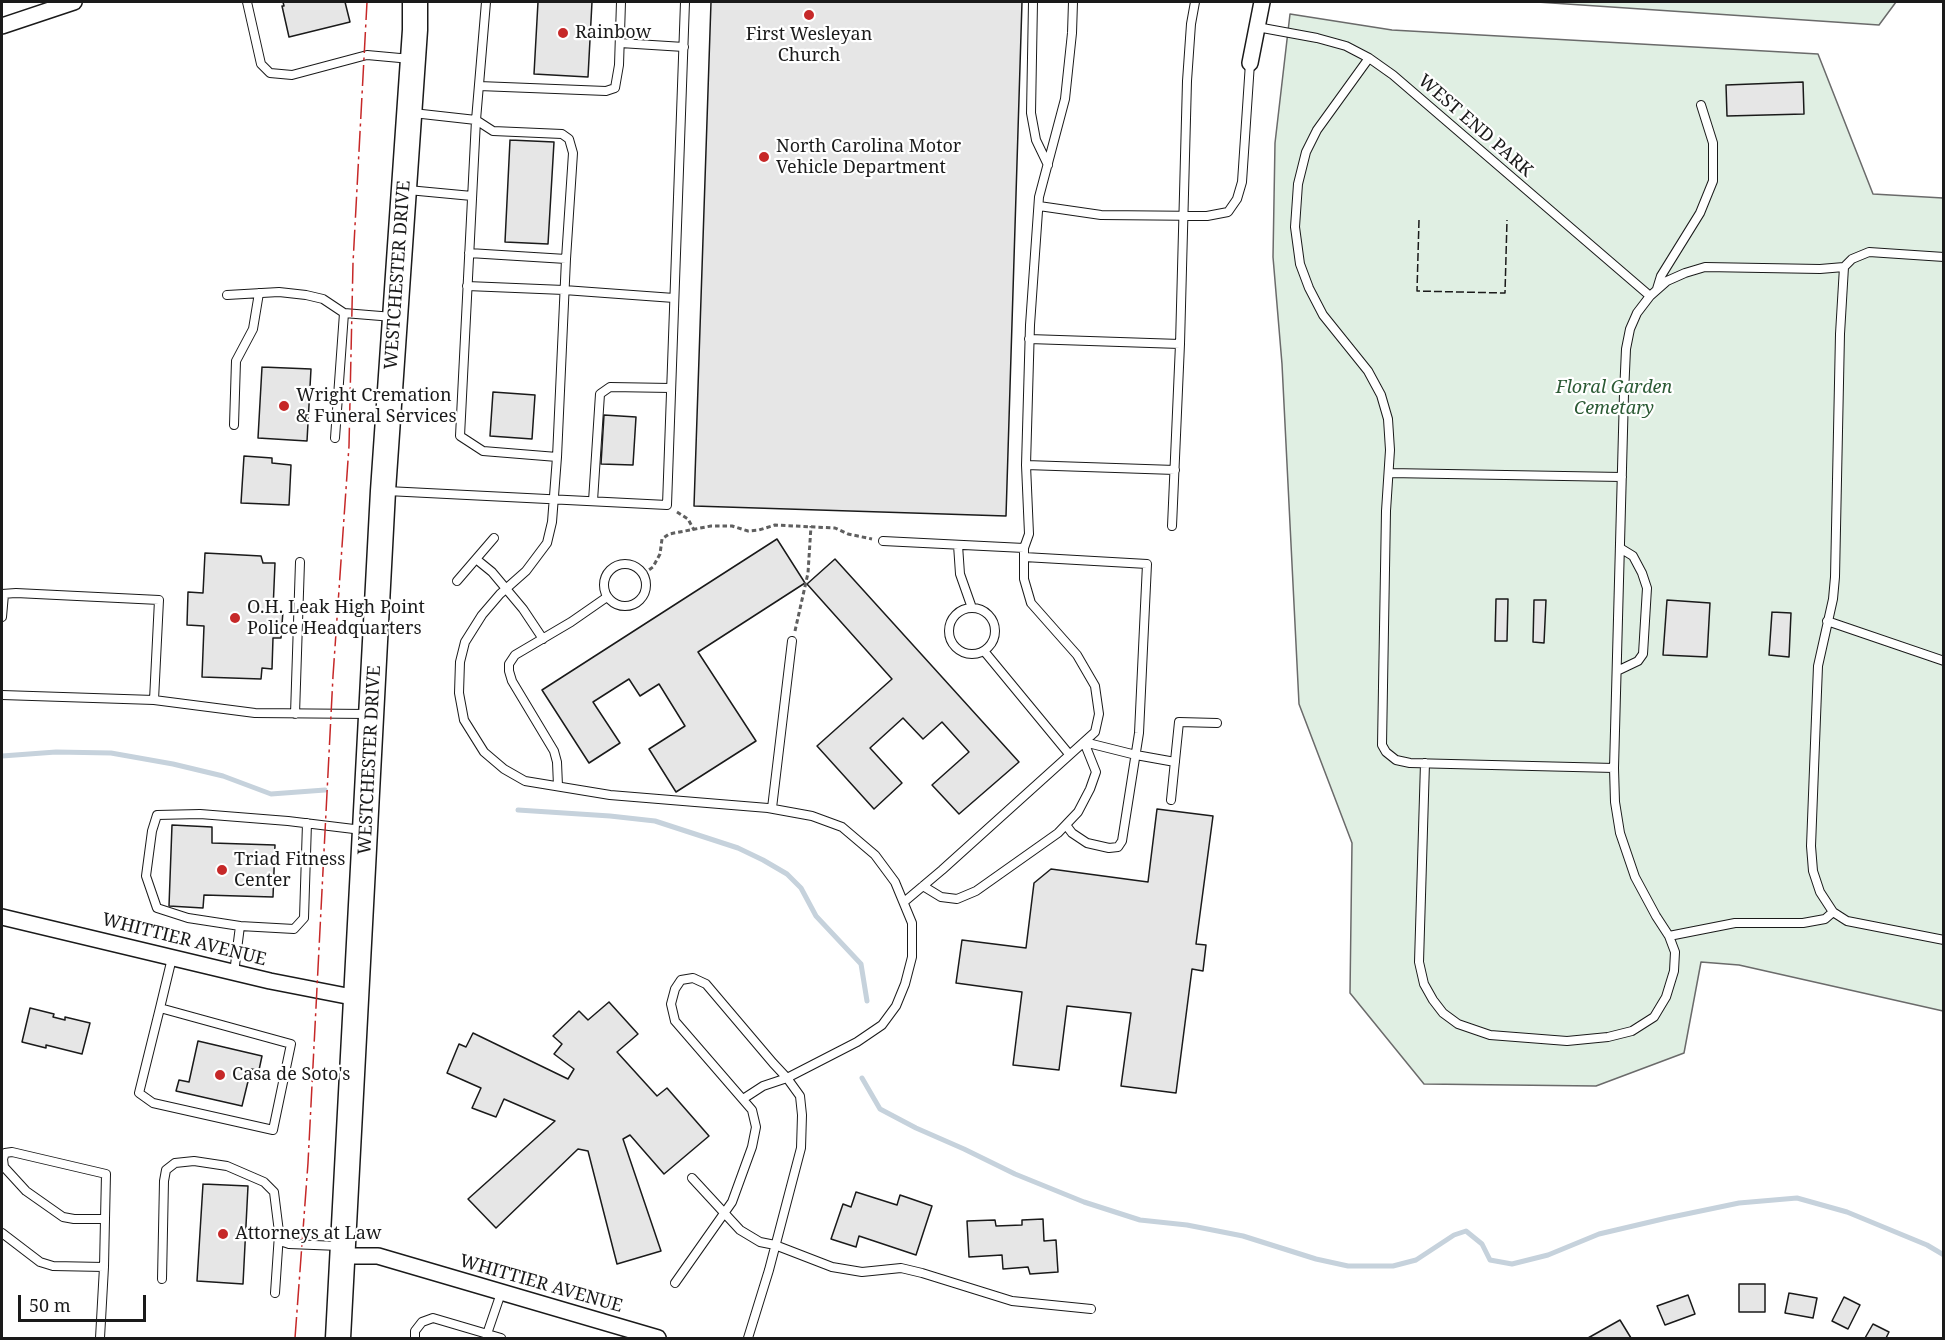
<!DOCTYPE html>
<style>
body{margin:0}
#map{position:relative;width:1945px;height:1340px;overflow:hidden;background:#fff;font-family:"Noto Serif",serif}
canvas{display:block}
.frame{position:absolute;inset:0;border:3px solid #1a1a1a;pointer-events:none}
.scale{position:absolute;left:18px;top:1295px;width:128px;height:27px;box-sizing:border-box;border:3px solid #1a1a1a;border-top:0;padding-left:8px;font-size:18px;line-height:21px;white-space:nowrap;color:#1a1a1a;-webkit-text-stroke:4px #fff;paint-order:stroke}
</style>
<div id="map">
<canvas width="1945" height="1340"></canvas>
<div class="frame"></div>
<div class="scale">50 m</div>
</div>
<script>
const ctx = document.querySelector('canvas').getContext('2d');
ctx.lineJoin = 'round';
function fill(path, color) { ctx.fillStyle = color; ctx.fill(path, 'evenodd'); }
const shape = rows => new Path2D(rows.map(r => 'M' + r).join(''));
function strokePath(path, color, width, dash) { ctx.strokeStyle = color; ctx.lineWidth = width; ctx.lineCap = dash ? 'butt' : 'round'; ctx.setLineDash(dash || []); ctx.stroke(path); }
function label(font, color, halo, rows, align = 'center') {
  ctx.font = font + ' "Noto Serif",serif'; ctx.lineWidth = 4.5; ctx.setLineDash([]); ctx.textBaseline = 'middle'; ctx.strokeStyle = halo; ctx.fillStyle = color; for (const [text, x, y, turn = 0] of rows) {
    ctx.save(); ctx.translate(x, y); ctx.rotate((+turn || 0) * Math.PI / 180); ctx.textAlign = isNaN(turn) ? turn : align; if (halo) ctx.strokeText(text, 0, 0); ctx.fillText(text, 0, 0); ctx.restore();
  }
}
const green = shape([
 [1537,2,1896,2,1879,25,1537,2],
 [1290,14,1392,30,1818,54,1873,194,1943,198,1943,1011,1739,965,1701,962,1684,1053,1596,1086,1424,1084,1350,993,1352,843,1299,704,1282,364,1273,257,1275,143,1290,14]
]);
fill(green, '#e0efe3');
strokePath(green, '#6a6a6a', 1.5);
strokePath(shape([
 [2,756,56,752,111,753,173,764,223,776,271,794,325,790],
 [518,810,610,816,655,821,738,848,763,860,787,874,801,888,816,916,861,964,867,1001],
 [862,1078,880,1109,916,1128,964,1149,1015,1174,1084,1202,1140,1220,1187,1225,1243,1236,1316,1259,1348,1266,1393,1266,1416,1260,1454,1235,1466,1231,1482,1244,1490,1260,1512,1264,1548,1255,1599,1234,1667,1218,1739,1203,1797,1198,1847,1212,1927,1245,1944,1255]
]), '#c6d2dc', 5);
const building = shape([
 [283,2,348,2,345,2,350,22,289,37,282,6,284,6,283,2],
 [538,2,592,2,588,77,534,74,538,2],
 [711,2,1022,2,1006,516,694,506,711,2],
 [1803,82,1804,114,1727,116,1726,85,1803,82],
 [510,140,554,142,548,244,505,242,510,140],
 [262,367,311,369,307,441,258,438,262,367],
 [493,392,535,395,532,439,490,436,493,392],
 [604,415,636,417,633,465,601,464,604,415],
 [244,456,272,458,272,463,291,465,289,505,241,503,244,456],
 [777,539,805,583,698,652,756,741,676,792,649,749,685,726,659,684,640,696,629,679,593,702,620,743,589,763,542,690,777,539],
 [205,553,261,556,263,563,275,563,273,610,283,611,281,638,273,638,272,669,262,668,261,679,202,677,204,626,187,625,188,592,203,593,205,553],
 [835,559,1019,762,959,814,932,785,969,752,942,722,923,739,903,718,870,748,902,783,874,809,817,746,892,679,807,584,835,559],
 [1496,599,1508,599,1507,641,1495,641,1496,599],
 [1534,600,1546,600,1544,643,1533,642,1534,600],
 [1667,600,1710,603,1707,657,1663,655,1667,600],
 [1772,612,1791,613,1789,657,1769,655,1772,612],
 [1157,809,1213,816,1196,944,1206,945,1203,971,1192,969,1176,1093,1121,1086,1131,1013,1067,1006,1059,1070,1013,1065,1022,992,956,983,962,940,1026,948,1034,883,1051,869,1148,882,1157,809],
 [172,825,212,827,212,843,275,845,273,897,204,895,203,908,169,906,172,825],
 [609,1002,638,1034,617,1052,657,1096,667,1088,709,1136,664,1174,630,1135,623,1139,661,1251,617,1264,588,1151,578,1149,496,1228,468,1199,555,1121,504,1099,496,1117,472,1108,481,1088,447,1073,459,1044,466,1047,473,1033,568,1079,574,1069,554,1054,562,1044,553,1036,579,1011,588,1020,609,1002],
 [30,1008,54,1014,53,1017,65,1020,65,1017,90,1023,82,1054,46,1045,46,1048,22,1042,30,1008],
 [198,1041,262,1056,259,1070,251,1069,242,1106,176,1091,179,1080,189,1082,198,1041],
 [203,1184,248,1186,243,1284,197,1281,203,1184],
 [856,1192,897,1205,900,1195,932,1206,916,1255,859,1236,856,1247,831,1239,843,1204,851,1207,856,1192],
 [1043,1219,1044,1241,1056,1240,1058,1272,1030,1274,1028,1267,1003,1269,1002,1255,969,1257,967,1221,995,1220,996,1226,1022,1225,1022,1220,1043,1219],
 [1739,1284,1765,1284,1765,1312,1739,1312,1739,1284],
 [1789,1293,1817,1298,1813,1318,1785,1313,1789,1293],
 [1688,1295,1695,1314,1665,1325,1657,1306,1688,1295],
 [1844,1297,1860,1305,1848,1329,1832,1321,1844,1297],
 [1620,1320,1631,1338,1588,1338,1620,1320],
 [1873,1324,1889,1332,1886,1338,1865,1338,1873,1324]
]);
fill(building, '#e6e6e6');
strokePath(building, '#1a1a1a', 1.5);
const service = shape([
 [247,2,261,64,270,73,292,75,367,55,411,59],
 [486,2,476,120,460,436,483,451,557,457,552,522,547,543,526,571,500,594,482,615,465,642,460,662,459,693,464,720,484,752,504,769,525,781,610,795,768,808,812,816,842,827,875,855,895,882,912,923,912,957,905,984,896,1006,882,1025,857,1042,787,1078,763,1086,743,1099],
 [1033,2,1031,113,1036,140,1048,165],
 [1257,27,1317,38,1346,46,1369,58,1393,75,1650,296],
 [620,43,684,47],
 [1369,58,1317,130,1306,152,1298,184,1295,227,1300,264,1309,288,1323,315,1368,371,1381,395,1388,419,1390,450,1386,511,1382,745,1386,752,1396,760,1410,763,1614,768],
 [479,86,606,91,615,88,619,65,621,2],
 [413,113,476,120,493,131,562,134,569,139,573,153,566,259,469,253],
 [408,190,472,196],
 [1039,206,1101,215,1207,216,1228,212,1237,199,1242,182,1250,63],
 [1944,257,1869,252,1852,259,1844,267,1840,334,1835,577,1833,599,1818,666,1811,846,1813,871,1820,892,1833,912,1847,921,1944,940],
 [467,286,564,290,674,298],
 [1657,289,1661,276,1700,213,1713,181,1713,143,1701,105],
 [227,295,279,292,306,295,323,299,344,313,393,317],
 [1029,339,1180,344],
 [234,425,236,361,253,329,259,293],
 [335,438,344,313],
 [557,457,566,259],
 [1026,465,1175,470],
 [1389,473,1622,477],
 [387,491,667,505,685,2],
 [593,501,600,394,610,387,671,388],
 [1172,526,1180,344,1187,81,1191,24,1195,2],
 [883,541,1024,548],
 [958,545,960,574,972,608],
 [1024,557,1147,564,1139,733,1122,841,1118,847,1109,848,1087,843,1072,833,1066,825],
 [476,559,492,572,523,609,543,639],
 '604 585a21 21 0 1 1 42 0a21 21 0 1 1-42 0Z',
 [457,581,494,538],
 [2,594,16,593,159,600,154,700],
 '949 631a23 23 0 1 1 46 0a23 23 0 1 1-46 0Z',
 [2,617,4,594],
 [1827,621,1944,661],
 [984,651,1069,754],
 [1617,671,1638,661,1643,654,1647,588,1642,573,1633,556,1620,548],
 [2,695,154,700,255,713,368,714],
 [295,714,300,562],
 [1084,742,1136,755,1175,762],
 [1425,763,1419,962,1424,984,1433,1000,1443,1013,1458,1024,1490,1035,1567,1041,1608,1037,1632,1031,1654,1017,1666,997,1674,971,1675,952,1669,936,1656,916,1635,877,1620,833,1615,802,1614,768,1624,394,1626,349,1630,329,1637,313,1650,296,1667,281,1685,273,1705,267,1820,269,1844,267],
 [558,786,557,762,554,751,512,681,509,671,509,664,515,655,571,622,607,597],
 [1171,800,1179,722,1217,723],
 [772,808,792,641],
 [923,886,941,897,957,899,976,891,1058,833,1078,812,1090,789,1096,772,1084,742],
 [904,902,942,870,1095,732,1099,714,1095,686,1077,655,1031,603,1024,579,1024,548,1029,534,1026,465,1030,325,1039,197,1065,99,1072,33,1073,2],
 [240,926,294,929,304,918,307,823],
 [1669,936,1735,923,1803,923,1825,919,1833,912],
 [234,973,240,926,188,918,157,908,146,876,152,831,157,815,200,814,288,821,362,830],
 [160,1008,291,1044,273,1130,153,1103,139,1093,160,1008,172,958],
 [692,1178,740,1230,760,1242,775,1245,832,1267,862,1272,901,1268,922,1273,1012,1301,1091,1309],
 [2,1233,40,1262,53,1266,104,1267,100,1338],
 [104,1267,105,1219,106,1174,12,1152,5,1153,3,1159,4,1167,26,1191,63,1217,74,1219,105,1219],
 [162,1279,164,1181,166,1170,175,1163,194,1161,227,1166,264,1182,274,1192,279,1232,283,1242,289,1244,339,1246],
 [675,1283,732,1202,752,1147,756,1127,752,1110,675,1021,671,1004,675,989,681,980,693,978,706,984,773,1063,787,1078,800,1096,802,1115,801,1148,769,1270,748,1338],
 [275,1293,279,1234],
 [487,1334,501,1293],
 [415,1338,415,1331,422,1322,433,1318,501,1338]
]);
const minor = shape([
 [2,26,74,2],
 [1250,63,1262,2],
 [2,917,270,981,357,998],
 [343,1256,378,1256,658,1338]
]);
const primary = shape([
 [338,1338,383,491,415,30,415,2]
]);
strokePath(service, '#1a1a1a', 10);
strokePath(minor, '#1a1a1a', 18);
strokePath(primary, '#1a1a1a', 27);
strokePath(shape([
 [677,512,688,519,694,530],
 [643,574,653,567,660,554,662,539,669,534,711,526,732,526,748,531,759,530,775,525,835,528,848,534,872,539],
 [795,631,808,573,811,526]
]), '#5f5f5f', 3, [4.5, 3]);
strokePath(service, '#fff', 8);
strokePath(minor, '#fff', 15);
strokePath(primary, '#fff', 24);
strokePath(shape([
 [1419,220,1417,291,1505,293,1507,220]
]), '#1a1a1a', 1.5, [8, 3]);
strokePath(shape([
 [295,1338,308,1163,333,676,349,446,353,263,367,2]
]), '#c62828', 1.5, [21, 4.5, 3, 4.5]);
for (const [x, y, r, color] of [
 [809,15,6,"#c62828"],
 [563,33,6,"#c62828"],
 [764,157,6,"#c62828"],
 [284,406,6,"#c62828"],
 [235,618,6,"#c62828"],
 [222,870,6,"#c62828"],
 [220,1075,6,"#c62828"],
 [223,1234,6,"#c62828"]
]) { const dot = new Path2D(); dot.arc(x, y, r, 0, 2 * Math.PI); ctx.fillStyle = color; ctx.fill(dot); strokePath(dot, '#fff', 2); }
label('18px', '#1a1a1a', '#fff', [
 ["Rainbow",575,33],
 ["First Wesleyan",809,35,"center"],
 ["Church",809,56,"center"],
 ["North Carolina Motor",776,147],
 ["Vehicle Department",776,168],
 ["Wright Cremation",296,396],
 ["& Funeral Services",296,417],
 ["O.H. Leak High Point",247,608],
 ["Police Headquarters",247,629],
 ["Triad Fitness",234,860],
 ["Center",234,881],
 ["Casa de Soto's",232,1075],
 ["Attorneys at Law",235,1234]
], 'left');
label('18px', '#1a1a1a', '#fff', [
 ["WEST END PARK",1475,126,41],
 ["WESTCHESTER DRIVE",398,275,-86],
 ["WESTCHESTER DRIVE",370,760,-87],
 ["WHITTIER AVENUE",184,940,14],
 ["WHITTIER AVENUE",541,1284,16]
]);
label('italic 18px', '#2b5a34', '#fff', [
 ["Floral Garden",1614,388],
 ["Cemetary",1614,409]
]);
</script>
